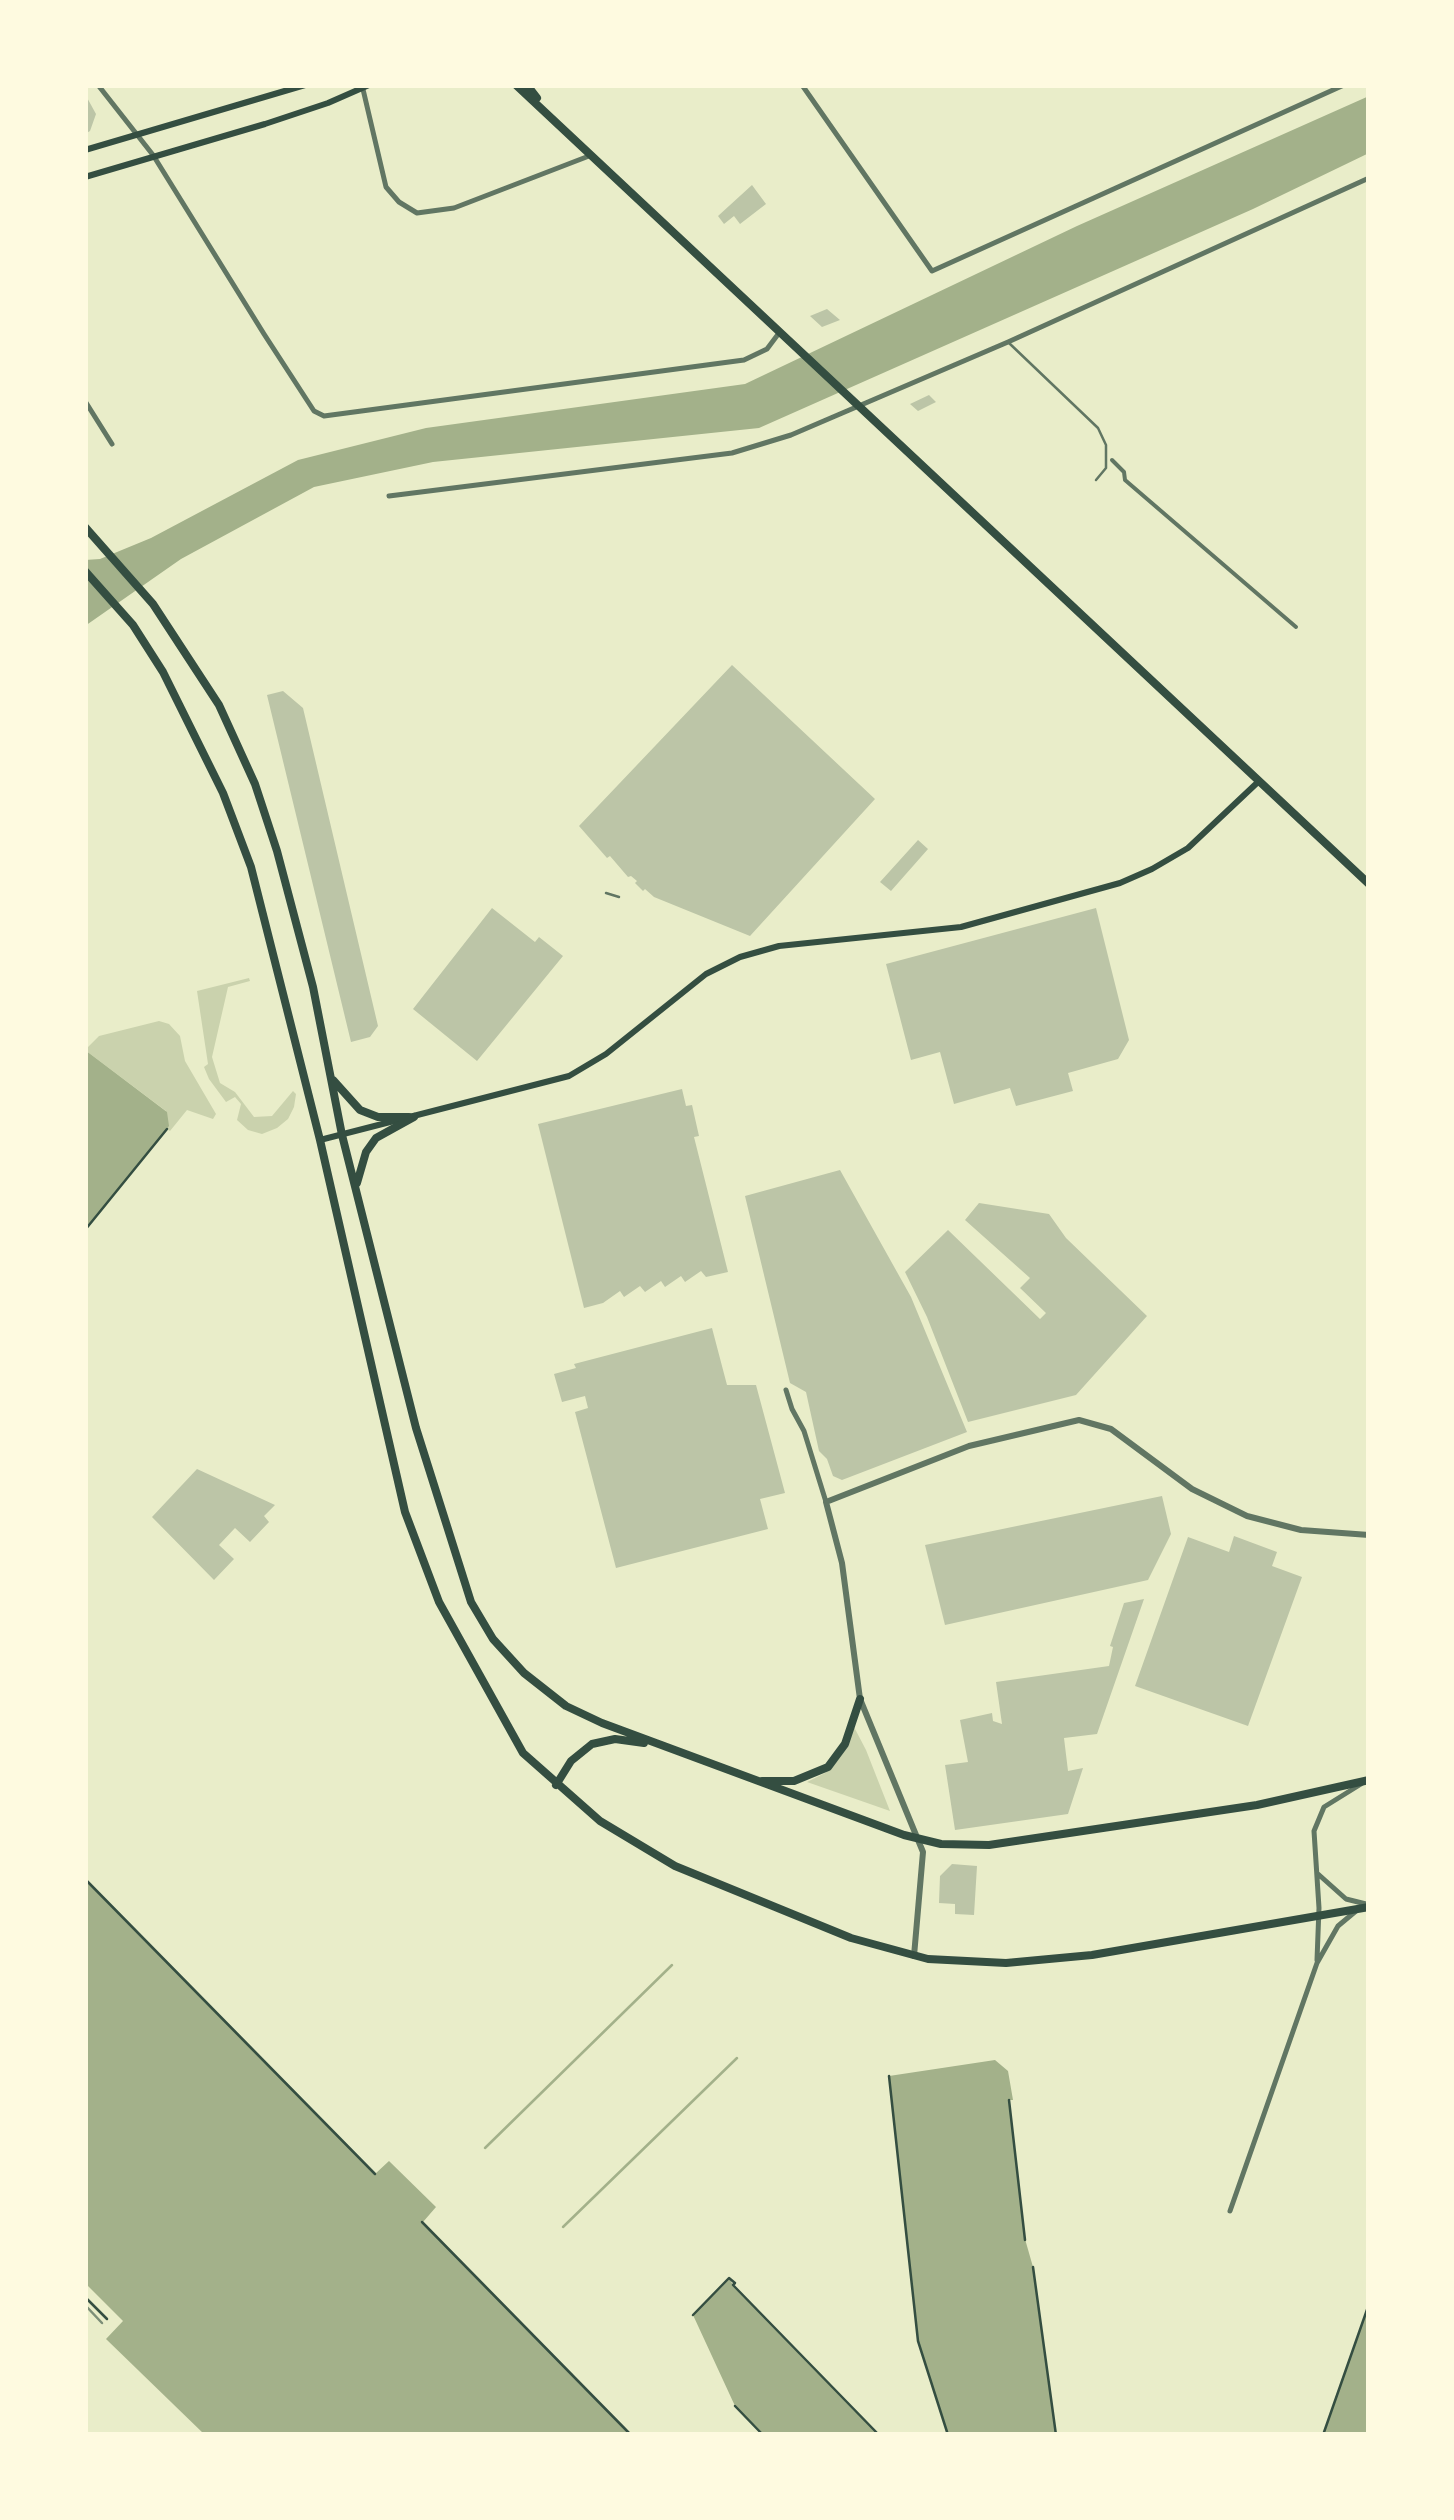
<!DOCTYPE html>
<style>
body{margin:0}
#map{position:relative;width:1454px;height:2520px;overflow:hidden;background:#e9edc9;font-family:"Fira Sans Condensed",sans-serif}
canvas{display:block}
.frame{position:absolute;inset:0;border:88px solid #fefae0;pointer-events:none}
</style>
<div id="map">
<canvas width="1454" height="2520"></canvas>
<div class="frame"></div>
</div>
<script>
const ctx = document.querySelector('canvas').getContext('2d');
ctx.lineJoin = 'round';
function fill(path, color) { ctx.fillStyle = color; ctx.fill(path, 'evenodd'); }
const shape = rows => new Path2D(rows.map(r => 'M' + r).join(''));
function strokePath(path, color, width, dash) { ctx.strokeStyle = color; ctx.lineWidth = width; ctx.lineCap = dash ? 'butt' : 'round'; ctx.setLineDash(dash || []); ctx.stroke(path); }
fill(shape([
 [249,978,250,981,228,987,212,1057,220,1083,235,1092,254,1117,272,1116,293,1091,296,1094,294,1107,288,1119,277,1128,262,1134,248,1130,237,1120,241,1104,235,1097,226,1102,209,1079,204,1067,208,1064,197,991],
 [159,1021,169,1024,180,1036,185,1061,216,1114,213,1119,187,1110,170,1131,167,1129,166,1111,85,1050,99,1036],
 [854,1727,866,1750,890,1811,807,1782,825,1773,838,1760,848,1745]
]), '#cad2ad');
fill(shape([
 [1369,96,1369,153,1253,209,759,428,433,462,314,487,181,559,85,626,85,560,100,559,151,538,298,460,426,428,745,384,1077,226],
 [85,1050,167,1112,169,1126,85,1230],
 [85,1879,375,2174,389,2161,436,2207,423,2222,631,2435,205,2435,106,2339,123,2321,85,2283],
 [995,2060,1008,2071,1013,2100,1009,2100,1025,2239,1033,2267,1056,2435,948,2435,918,2341,889,2076],
 [729,2278,733,2285,879,2435,763,2435,735,2406,693,2315],
 [1369,2304,1369,2435,1323,2435]
]), '#a3b18a');
strokePath(shape([
 [485,2148,672,1965],
 [563,2227,737,2058]
]), '#a3b18a', 2.5);
fill(shape([
 [85,94,96,114,90,131,85,134],
 [752,185,766,204,740,224,734,216,724,224,718,216],
 [827,309,840,320,822,327,810,316],
 [929,395,936,402,918,411,910,404],
 [732,665,875,799,750,936,654,897,645,889,643,891,635,883,637,881,631,876,628,877,610,856,607,858,579,826],
 [283,691,303,708,378,1026,370,1037,351,1042,267,695],
 [918,840,928,849,891,891,880,882],
 [492,908,535,942,539,937,563,956,477,1061,413,1009],
 [1096,908,1129,1040,1118,1059,1068,1073,1073,1091,1016,1106,1010,1088,954,1104,940,1052,911,1060,886,964],
 [682,1089,686,1106,692,1105,699,1136,694,1137,728,1272,706,1277,701,1271,685,1282,681,1276,665,1287,661,1281,645,1292,640,1286,624,1297,620,1291,603,1303,584,1308,538,1124],
 [840,1170,911,1297,967,1432,842,1480,833,1476,827,1459,819,1451,806,1392,790,1383,745,1196],
 [979,1203,1049,1214,1066,1238,1147,1316,1076,1395,968,1422,927,1317,905,1272,948,1230,1040,1319,1046,1313,1020,1288,1030,1278,965,1220],
 [712,1328,727,1385,756,1385,785,1493,760,1499,768,1529,616,1568,575,1412,588,1408,585,1396,562,1402,554,1374,576,1368,574,1364],
 [197,1469,275,1505,264,1516,269,1522,250,1542,235,1528,219,1545,234,1559,214,1580,152,1517],
 [1162,1496,1171,1534,1148,1580,945,1625,925,1545],
 [1234,1536,1277,1552,1272,1566,1302,1577,1248,1726,1135,1686,1188,1537,1229,1552],
 [1144,1599,1097,1734,1064,1738,1068,1771,1083,1768,1068,1814,955,1830,945,1765,968,1762,960,1720,992,1713,993,1721,1002,1724,996,1682,1109,1666,1113,1647,1110,1646,1124,1603],
 [952,1864,977,1866,974,1915,955,1914,955,1904,939,1903,940,1876]
]), '#bcc5a7');
strokePath(shape([
 [85,1230,167,1129],
 [85,1879,375,2174],
 [889,2076,918,2341,948,2435],
 [1009,2100,1025,2240],
 [422,2222,631,2435],
 [1033,2267,1056,2435],
 [85,2297,107,2319],
 [693,2315,729,2278,735,2283,733,2285,879,2435],
 [735,2406,763,2435],
 [1323,2435,1369,2304]
]), '#344e41', 2.5);
strokePath(shape([
 [1009,343,1098,428,1106,445,1106,468,1096,480],
 [606,893,619,897]
]), '#617663', 2.5);
strokePath(shape([
 [1112,460,1124,472,1125,480,1296,627]
]), '#617663', 4);
strokePath(shape([
 [98,85,153,155,264,334,314,411,324,416,744,360,767,349,779,333],
 [362,85,386,187,399,202,417,213,454,208,589,156],
 [802,85,932,271,1344,85],
 [85,401,112,444],
 [389,496,732,453,791,435,1008,342,1369,178],
 [786,1390,792,1409,804,1431,826,1502],
 [1318,1874,1346,1899,1366,1904],
 [1317,1960,1319,1908,1314,1831,1324,1807,1361,1784],
 [1230,2211,1317,1963,1338,1926,1356,1911]
]), '#617663', 5);
strokePath(shape([
 [914,1956,923,1852,860,1699,842,1563,826,1502,969,1446,1079,1420,1111,1429,1192,1489,1247,1516,1301,1530,1369,1535]
]), '#617663', 6);
strokePath(shape([
 [85,150,305,85],
 [85,177,265,124,328,103,369,85],
 [320,1140,569,1076,606,1054,706,974,740,957,779,946,961,927,1120,883,1152,869,1188,848,1258,782]
]), '#344e41', 6);
strokePath(shape([
 [516,85,1369,884],
 [527,85,537,98],
 [85,527,153,604,219,705,255,784,277,851,313,987,342,1135,416,1428,471,1602,493,1639,524,1673,566,1706,602,1723,904,1835,941,1844,989,1845,1257,1805,1369,1780],
 [85,571,133,625,163,672,223,793,251,867,320,1140,405,1512,439,1602,523,1753,600,1821,675,1866,851,1938,928,1959,1006,1963,1092,1955,1369,1907],
 [333,1080,360,1110,378,1117,409,1117],
 [357,1183,366,1152,376,1138,414,1117],
 [762,1781,794,1781,828,1767,845,1744,860,1699],
 [556,1785,571,1761,592,1744,615,1739,644,1743]
]), '#344e41', 8);
strokePath(shape([
 [85,2305,102,2323]
]), '#7c8e77', 2.5);
</script>
